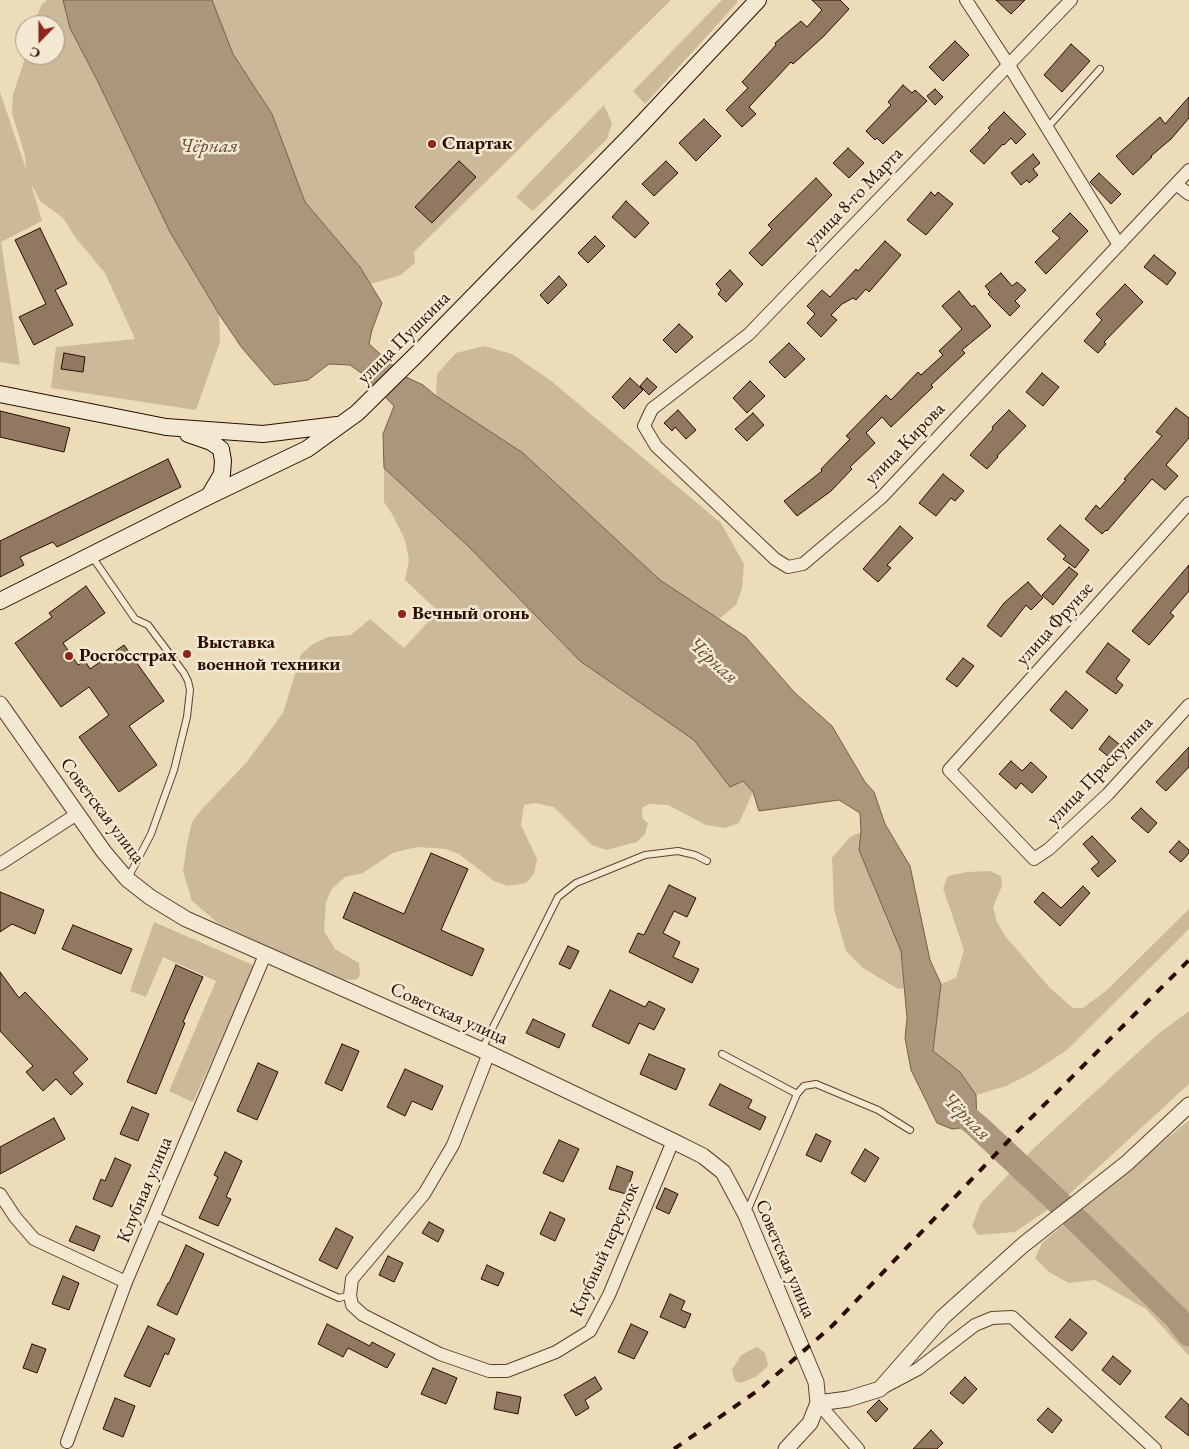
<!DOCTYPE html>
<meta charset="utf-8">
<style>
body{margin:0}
#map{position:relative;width:1189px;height:1449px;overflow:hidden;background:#eddcba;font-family:"EB Garamond",serif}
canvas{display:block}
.north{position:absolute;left:15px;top:15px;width:50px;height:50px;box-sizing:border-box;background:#f3e8d2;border:1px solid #a3907e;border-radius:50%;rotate:202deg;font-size:14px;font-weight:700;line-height:20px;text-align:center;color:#2b0c00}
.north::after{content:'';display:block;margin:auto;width:18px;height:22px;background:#8f2418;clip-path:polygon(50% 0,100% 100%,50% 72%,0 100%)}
</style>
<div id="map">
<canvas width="1189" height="1449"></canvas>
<div class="north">С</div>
</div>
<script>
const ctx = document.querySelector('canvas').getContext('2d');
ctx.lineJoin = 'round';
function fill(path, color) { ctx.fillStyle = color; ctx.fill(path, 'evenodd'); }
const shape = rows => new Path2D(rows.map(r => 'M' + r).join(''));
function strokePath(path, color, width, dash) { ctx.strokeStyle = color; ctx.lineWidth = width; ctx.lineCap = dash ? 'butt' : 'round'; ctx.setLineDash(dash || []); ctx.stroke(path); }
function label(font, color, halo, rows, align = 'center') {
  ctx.font = font + ' "EB Garamond",serif'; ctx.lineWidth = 5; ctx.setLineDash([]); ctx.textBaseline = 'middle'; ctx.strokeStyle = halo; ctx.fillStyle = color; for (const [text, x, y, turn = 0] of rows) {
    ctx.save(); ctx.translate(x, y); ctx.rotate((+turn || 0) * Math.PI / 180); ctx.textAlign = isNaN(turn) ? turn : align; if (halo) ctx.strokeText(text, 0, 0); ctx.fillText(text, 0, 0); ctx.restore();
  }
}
fill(shape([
 [47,0,63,0,70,28,98,82,170,232,219,314,220,342,196,410,51,388,56,347,135,339,105,273,75,237,63,218,40,201,31,184,42,221,1,242,20,365,0,362,0,92,26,169,25,156,12,113,13,95,26,55,55,55,55,25,33,25,42,4],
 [212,0,671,0,414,252,415,263,401,275,371,284,360,267,305,202,272,114,233,54],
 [722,0,737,0,737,3,645,104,633,91],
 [604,105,612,123,607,139,533,211,516,197],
 [484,346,512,354,550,380,721,523,744,564,742,589,736,605,719,619,660,580,523,453,436,396,437,374,456,353],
 [384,468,469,547,580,661,694,740,730,787,743,780,753,792,739,823,725,828,706,825,668,805,649,804,642,808,643,819,648,823,645,834,637,842,606,850,592,845,554,807,535,803,524,805,521,825,537,859,534,874,526,883,508,886,494,881,459,854,446,849,417,847,393,853,363,873,345,877,332,889,326,902,324,931,335,949,359,963,360,976,355,980,338,979,218,923,192,901,183,871,187,844,192,822,202,809,246,763,283,713,301,654,313,644,328,637,351,635,370,619,404,648,438,611,405,580,409,560,405,540,392,514,384,502],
 [861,832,901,951,904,988,898,989,863,968,846,951,834,909,832,858,850,837],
 [990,871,1001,876,1002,886,993,907,997,922,1006,937,1050,988,1073,1008,1083,1008,1107,990,1189,909,1189,929,1067,1050,1032,1073,1006,1086,976,1095,960,1072,933,1051,941,984,956,978,964,950,943,888,948,876,967,872],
 [154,922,255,966,193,1102,169,1091,216,981,163,957,146,997,130,991],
 [1189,1011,1189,1084,1066,1197,1015,1232,978,1235,972,1226,981,1203,1034,1148,1158,1034],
 [1189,1120,1189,1356,1146,1309,1095,1280,1069,1283,1049,1272,1035,1258,1042,1243],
 [757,1347,765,1353,768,1366,757,1376,741,1383,735,1381,732,1370,741,1355]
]), '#ccb99a');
const water = shape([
 [63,0,212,0,233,54,272,114,305,202,360,267,382,303,372,330,369,344,406,377,423,385,436,396,523,453,660,580,746,637,795,693,832,726,865,782,874,792,885,824,910,866,930,960,941,984,933,1051,960,1072,976,1095,977,1126,952,1129,937,1123,911,1070,905,1038,907,1018,901,951,859,850,861,832,860,813,839,800,759,811,753,792,743,781,730,787,694,740,580,661,469,547,384,468,383,434,394,406,364,375,350,365,329,364,308,380,274,385,242,348,219,314,170,232,98,82,70,28,63,0]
]);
fill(water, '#ab957b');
strokePath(water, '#785e4a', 1);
strokePath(shape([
 [952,1105,977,1126,1053,1197,1177,1318,1189,1334]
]), '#ab957b', 25);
const building = shape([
 [812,0,840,0,849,9,824,36,793,64,791,62,749,107,756,114,742,127,726,110,748,88,742,82,776,45,775,43,801,21,807,27,822,10,812,0],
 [996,0,1025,0,1011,14,996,0],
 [955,41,969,55,943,81,929,67,955,41],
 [1071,44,1090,61,1062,92,1044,75,1071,44],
 [903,85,912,93,915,90,927,101,883,144,877,138,875,140,866,131,891,105,888,102,903,85],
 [935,89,943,97,935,105,927,96,935,89],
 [1189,97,1189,118,1171,139,1151,156,1152,157,1133,175,1116,156,1160,117,1165,124,1189,97],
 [1004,112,1026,134,1016,144,1011,138,1004,145,1003,144,984,164,970,151,990,130,988,128,1004,112],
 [704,119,721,136,696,161,679,143,704,119],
 [848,148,864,163,849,178,833,163,848,148],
 [1033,154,1040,163,1033,169,1038,175,1029,183,1027,180,1021,185,1011,173,1033,154],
 [459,161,476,177,432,223,415,207,459,161],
 [666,161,678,173,654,196,642,184,666,161],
 [1099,173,1121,194,1111,204,1090,182,1099,173],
 [816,178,832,195,762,266,749,253,772,229,768,225,816,178],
 [931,192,935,196,938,192,953,204,926,235,907,220,931,192],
 [626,201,649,223,635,238,612,217,626,201],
 [1070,213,1088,231,1046,274,1035,262,1060,238,1052,231,1070,213],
 [40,228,67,284,55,290,73,325,34,345,19,317,46,304,15,240,40,228],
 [595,236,605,246,588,263,578,253,595,236],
 [885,241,901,255,869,292,866,289,856,300,853,298,842,304,831,315,837,320,821,337,807,323,815,314,807,306,822,290,830,297,856,269,858,271,885,241],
 [1154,255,1176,273,1167,285,1144,267,1154,255],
 [730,270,743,284,726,302,718,294,721,290,716,284,730,270],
 [1001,273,1012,286,1017,282,1026,290,1015,301,1020,306,1010,316,988,294,990,292,985,286,1001,273],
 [559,276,567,285,548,304,540,295,559,276],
 [1125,284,1143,302,1104,342,1106,344,1098,353,1084,341,1102,320,1096,314,1125,284],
 [959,291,972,307,974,305,991,326,962,350,965,353,931,385,933,387,891,427,882,417,866,433,875,443,850,467,852,469,831,491,797,516,784,501,822,471,821,469,850,439,846,436,886,395,891,400,918,372,921,375,943,355,939,351,962,329,942,306,959,291],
 [679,324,693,337,676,353,663,340,679,324],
 [789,343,805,359,785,378,769,362,789,343],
 [64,353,85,357,83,372,61,369,64,353],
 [1042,373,1059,387,1043,406,1026,392,1042,373],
 [630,378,643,390,624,409,612,397,630,378],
 [647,378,657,387,649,395,640,386,647,378],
 [750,381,765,396,747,413,733,398,750,381],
 [1176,408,1189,418,1189,438,1166,465,1178,476,1165,490,1152,479,1107,531,1106,530,1102,534,1085,519,1096,505,1100,509,1126,480,1124,479,1162,436,1156,432,1176,408],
 [678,410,696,430,686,439,675,427,672,431,664,423,678,410],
 [1009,410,1026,426,997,456,998,457,987,469,970,455,993,429,992,427,1009,410],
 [0,411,70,428,64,452,0,437,0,411],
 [753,413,764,425,747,441,735,429,753,413],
 [168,459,181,487,57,547,53,542,20,557,24,565,0,577,0,541,168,459],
 [943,474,964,491,955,501,951,498,936,516,919,503,943,474],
 [1060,525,1089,550,1075,568,1063,559,1066,556,1047,539,1060,525],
 [900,526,913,538,887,565,891,568,878,582,863,569,900,526],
 [1189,565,1189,591,1170,613,1174,616,1149,645,1132,631,1189,565],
 [1069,567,1078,574,1053,605,1042,595,1069,567],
 [1028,582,1043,598,1031,610,1026,605,1001,637,987,626,1004,603,1028,582],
 [86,586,105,613,63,643,78,665,85,661,90,669,124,645,164,701,129,726,157,765,119,792,79,737,109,715,89,687,61,707,15,643,52,617,49,613,86,586],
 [1108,643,1130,660,1116,679,1123,685,1116,694,1086,672,1108,643],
 [963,658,974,666,957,687,946,679,963,658],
 [1066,691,1088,710,1072,729,1050,710,1066,691],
 [1109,736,1124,748,1114,761,1099,749,1109,736],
 [1189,747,1189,767,1166,791,1156,782,1189,747],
 [1011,761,1022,771,1031,762,1047,777,1032,793,1021,783,1016,789,999,774,1011,761],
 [1141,808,1157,823,1148,833,1131,818,1141,808],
 [1092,836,1116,861,1098,877,1091,869,1099,862,1083,844,1092,836],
 [1179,841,1189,850,1189,853,1181,862,1169,852,1179,841],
 [431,853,468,869,441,930,484,949,472,976,343,918,354,892,404,914,431,853],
 [669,885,696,898,687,917,674,911,663,933,680,942,673,957,699,969,692,983,629,952,638,933,644,935,669,885],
 [1083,886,1090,893,1060,926,1034,902,1043,892,1061,908,1083,886],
 [0,892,44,910,35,934,12,924,0,932,0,892],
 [73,925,132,949,121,974,62,949,73,925],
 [568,946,579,951,570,969,559,964,568,946],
 [176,965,203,977,183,1022,185,1023,156,1094,127,1082,176,965],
 [0,972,19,998,25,992,88,1059,73,1073,83,1084,71,1095,56,1079,43,1091,26,1072,33,1066,0,1031,0,972],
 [610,990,645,1007,649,1001,665,1009,654,1030,639,1023,629,1044,592,1026,610,990],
 [533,1019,565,1034,559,1048,526,1033,533,1019],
 [342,1044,359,1051,342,1091,325,1083,342,1044],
 [649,1054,685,1069,676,1090,640,1074,649,1054],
 [258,1063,278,1072,257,1120,237,1111,258,1063],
 [405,1069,443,1086,432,1110,412,1101,405,1116,387,1107,405,1069],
 [720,1084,752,1100,748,1108,766,1117,760,1130,709,1105,720,1084],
 [132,1107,149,1114,138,1141,120,1134,132,1107],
 [54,1118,65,1139,0,1174,0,1147,54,1118],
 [816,1134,831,1141,821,1162,806,1155,816,1134],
 [559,1140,579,1149,563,1182,543,1173,559,1140],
 [865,1149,879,1158,865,1182,851,1173,865,1149],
 [225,1152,242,1161,226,1197,231,1199,218,1226,199,1218,218,1177,214,1175,225,1152],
 [115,1158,131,1165,112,1207,93,1199,101,1179,105,1181,115,1158],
 [617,1166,633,1172,626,1194,609,1189,617,1166],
 [665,1188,678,1194,669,1214,656,1208,665,1188],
 [550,1212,565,1219,555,1241,540,1234,550,1212],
 [429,1222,444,1230,438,1242,422,1233,429,1222],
 [76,1226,100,1236,94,1251,69,1241,76,1226],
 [336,1228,353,1237,337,1269,319,1260,336,1228],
 [186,1245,204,1254,177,1315,157,1305,168,1283,169,1283,186,1245],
 [388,1256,403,1263,394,1282,379,1275,388,1256],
 [487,1265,504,1273,498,1286,481,1279,487,1265],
 [63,1276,79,1283,69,1310,52,1304,63,1276],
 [670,1294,685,1301,681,1310,691,1314,685,1328,660,1317,670,1294],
 [1070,1319,1087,1333,1072,1351,1055,1337,1070,1319],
 [327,1324,370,1346,372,1342,395,1354,387,1368,348,1348,343,1357,318,1344,327,1324],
 [631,1324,648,1332,634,1359,618,1352,631,1324],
 [148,1326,175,1339,168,1355,165,1353,150,1387,124,1376,148,1326],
 [32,1344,46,1349,37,1373,23,1368,32,1344],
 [1113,1356,1131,1371,1120,1385,1102,1370,1113,1356],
 [433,1368,457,1378,446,1404,421,1394,433,1368],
 [595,1377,602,1389,585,1400,589,1408,576,1416,564,1395,595,1377],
 [965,1377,977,1389,963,1404,950,1393,965,1377],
 [497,1392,521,1397,518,1414,494,1409,497,1392],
 [115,1398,135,1406,123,1437,103,1429,115,1398],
 [1181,1398,1189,1405,1189,1436,1165,1417,1181,1398],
 [879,1400,888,1409,876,1422,867,1412,879,1400],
 [1048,1408,1062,1420,1052,1433,1037,1420,1048,1408],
 [931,1430,943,1443,937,1449,913,1449,931,1430]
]);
fill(building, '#907861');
strokePath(building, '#2b0c00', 1);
const service = shape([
 [1047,128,1100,69],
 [91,555,135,619,148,625,184,673,188,681,190,690,187,717,174,770,151,834,128,878],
 [482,1049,558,897,576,883,645,855,678,851,695,855,707,861],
 [722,1054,797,1094],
 [746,1214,797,1094,804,1086,816,1084,878,1110,910,1130],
 [154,1215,339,1298,350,1295]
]);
const minor = shape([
 [966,0,1008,64,1119,245],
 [1071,0,749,334,652,409,644,426,656,446,775,559,788,567,803,564,882,497,1189,170],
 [1176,184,1189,194],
 [1189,503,949,770,1034,859,1049,849,1108,794,1189,705],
 [0,864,77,814],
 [489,1053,453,1145,424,1194,352,1279,350,1295,352,1305,363,1315,440,1354,489,1371,507,1371,556,1352,590,1331,609,1295,673,1141],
 [0,1194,15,1217,34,1239,126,1282],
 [884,1387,918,1369,975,1325,992,1318,1012,1317,1155,1449],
 [818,1403,858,1449],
 [67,1442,126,1282,265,955]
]);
const tertiary = shape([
 [0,704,104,852,127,879,150,897,186,919,482,1050,673,1141,703,1156,723,1172,746,1215,816,1382,818,1403,810,1423,786,1449],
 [818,1403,848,1399,880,1389,943,1317,1023,1245,1127,1163,1189,1105]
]);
const secondary = shape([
 [0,394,166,427,263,434,337,425],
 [188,434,211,442,221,449,223,461,222,474,209,496],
 [0,601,209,496,307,449,357,413,419,352,635,131,758,0]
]);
strokePath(service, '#5c402e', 8);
strokePath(minor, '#5c402e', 14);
strokePath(tertiary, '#5c402e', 17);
strokePath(secondary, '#2b0c00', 18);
strokePath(service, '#f3e8d2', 6);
strokePath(minor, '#f3e8d2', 12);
strokePath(tertiary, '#f3e8d2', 15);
strokePath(secondary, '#f3e8d2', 16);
strokePath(shape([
 [674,1449,760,1389,832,1326,1014,1135,1189,960]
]), '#2b0c00', 4, [9, 9]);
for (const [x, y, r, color] of [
 [432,144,5,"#8f2418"],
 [402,614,5,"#8f2418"],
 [187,654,5,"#8f2418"],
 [69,656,5,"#8f2418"]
]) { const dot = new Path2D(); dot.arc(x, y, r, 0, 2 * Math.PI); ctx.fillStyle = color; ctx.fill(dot); strokePath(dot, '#f3e8d2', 2); }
label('bold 19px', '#2b0c00', '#f3e8d2', [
 ["Спартак",442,144],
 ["Вечный огонь",412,614],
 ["Выставка",197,643],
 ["военной техники",197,665],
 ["Росгосстрах",79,656]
], 'left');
label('19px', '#2b0c00', '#f3e8d2', [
 ["улица 8-го Марта",854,198,-46],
 ["улица Пушкина",404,338,-45],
 ["улица Кирова",905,444,-46],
 ["улица Фрунзе",1055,624,-48],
 ["улица Праскунина",1100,771,-46],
 ["Советская улица",102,811,53],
 ["Советская улица",449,1014,24],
 ["Клубная улица",145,1190,-67],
 ["Клубный переулок",605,1250,-66],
 ["Советская улица",785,1259,67]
]);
label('italic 20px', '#654a37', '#f3e8d2', [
 ["Чёрная",209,147],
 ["Чёрная",713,661,42],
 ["Чёрная",966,1117,45]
]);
</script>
